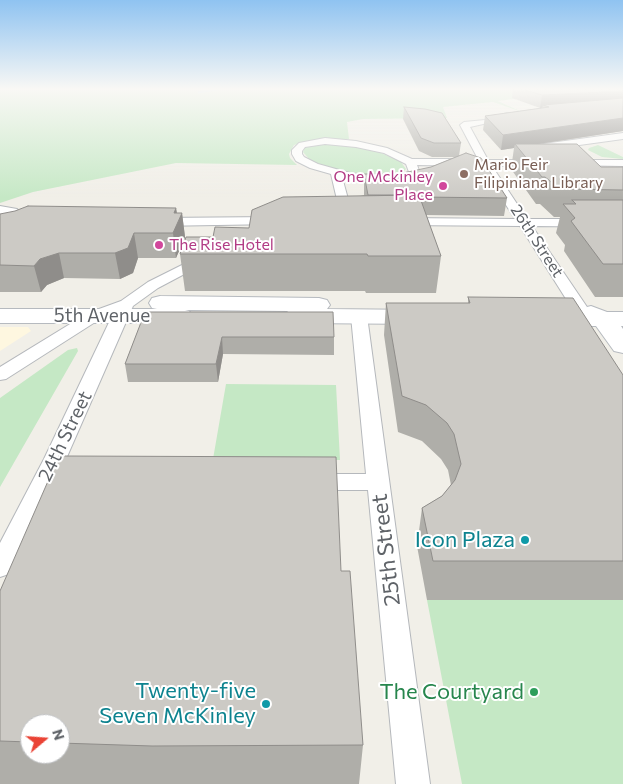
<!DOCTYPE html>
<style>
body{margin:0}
#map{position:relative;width:623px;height:784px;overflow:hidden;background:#f1efe8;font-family:Commissioner,sans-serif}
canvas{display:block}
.north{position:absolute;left:20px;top:714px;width:50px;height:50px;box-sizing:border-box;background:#fff;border:1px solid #bfc1c3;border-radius:50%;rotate:72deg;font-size:14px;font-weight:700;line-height:20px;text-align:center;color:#5f6368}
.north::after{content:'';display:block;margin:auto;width:18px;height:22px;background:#ea4335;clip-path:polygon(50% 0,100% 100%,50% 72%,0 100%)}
</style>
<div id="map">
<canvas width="623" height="784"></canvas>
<div class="north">N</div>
</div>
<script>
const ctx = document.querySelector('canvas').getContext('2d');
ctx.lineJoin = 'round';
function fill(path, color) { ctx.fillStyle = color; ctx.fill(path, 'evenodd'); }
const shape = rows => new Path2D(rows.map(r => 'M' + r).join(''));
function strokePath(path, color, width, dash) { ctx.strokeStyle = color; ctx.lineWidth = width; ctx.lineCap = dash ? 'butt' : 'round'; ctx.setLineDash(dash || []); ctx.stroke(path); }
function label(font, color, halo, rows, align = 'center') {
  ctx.font = font + ' Commissioner,sans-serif'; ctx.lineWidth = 4; ctx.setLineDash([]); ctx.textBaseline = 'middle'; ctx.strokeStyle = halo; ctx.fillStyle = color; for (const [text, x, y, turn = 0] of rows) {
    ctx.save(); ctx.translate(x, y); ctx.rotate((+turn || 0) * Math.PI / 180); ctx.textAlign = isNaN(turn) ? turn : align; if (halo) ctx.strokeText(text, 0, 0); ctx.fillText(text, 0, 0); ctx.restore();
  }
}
fill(shape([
 [0,327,28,327,31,331,0,351]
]), '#fef7e0');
fill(shape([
 [0,89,594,89,498,101,522,112,493,102,443,107,447,118,363,119,347,122,349,139,313,140,294,145,289,154,290,158,297,165,176,163,33,192,0,203],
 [321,144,339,144,377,151,401,162,406,169,402,174,397,175,373,176,350,174,320,165,309,159,303,152,305,147],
 [598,145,623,157,623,159,602,157,588,150,589,148],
 [77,348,78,351,0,487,0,398,68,350],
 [226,384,336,385,340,460,213,459],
 [427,600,623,600,623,784,462,784]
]), '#c5e8c5');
strokePath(shape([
 [199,92,219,89]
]), '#aadaff', 2.5);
const minor = shape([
 [507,113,510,114,510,118,470,127,488,160,536,160,541,163,536,166,492,166,527,219,623,219,623,227,532,226,587,307,585,310,573,310,520,226,400,225,398,222,404,218,515,219,481,166,417,165,420,173,419,175,411,180,398,182,371,182,342,177,354,221,348,225,342,221,331,174,310,168,296,161,292,154,292,150,299,143,325,138,356,141,387,148,412,159,478,159,460,125,464,122,485,120,507,113],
 [325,144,356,147,384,153,406,164,409,172,398,176,371,176,350,173,318,164,304,157,302,154,302,151,305,147,325,144],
 [623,133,623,139,543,150,538,147,543,144,623,133],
 [571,160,623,160,623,166,567,165,567,161,571,160],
 [0,206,17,209,26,219,16,230,0,235,0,227,8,224,13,219,9,215,0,214,0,206],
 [274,217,278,218,280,221,278,224,157,226,151,222,157,218,274,217],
 [204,254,209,255,211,258,209,261,158,288,133,306,66,459,9,574,0,577,0,543,44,459,113,314,100,319,6,379,0,380,0,367,88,313,121,301,148,282,204,254],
 [359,311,365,313,367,316,430,784,396,784,368,490,313,490,305,487,302,482,305,477,313,474,366,474,351,316,353,313,359,311]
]);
const secondary = shape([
 [160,296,319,298,327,300,330,305,327,309,423,310,431,312,435,317,431,322,423,324,296,323,288,321,284,316,288,311,185,310,189,311,193,316,189,321,181,323,0,323,0,309,157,309,152,308,149,303,152,298,160,296],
 [591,306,607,312,623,312,623,326,621,326,623,329,623,353,614,351,596,326,549,326,541,324,537,319,541,314,549,312,580,312,583,308,591,306]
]);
strokePath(minor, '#b5b8bc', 2);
strokePath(secondary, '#b6babf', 2);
fill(minor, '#fff');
fill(secondary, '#fff');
fill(shape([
 [513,89,623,89,623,131,540,144,601,167,623,167,623,297,595,297,564,251,565,245,556,233,560,217,554,217,540,204,536,204,511,169,514,148,501,150,483,130,485,116,540,108,512,98],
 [404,107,461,143,459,156,507,198,504,216,426,215,441,256,436,293,366,293,365,291,185,291,180,254,213,237,249,228,364,195,364,174,387,180,431,167,455,157,432,157,419,151,403,119],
 [176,208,177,213,182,213,185,237,176,258,138,258,133,273,120,279,64,278,47,285,41,292,0,292,0,214],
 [468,297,623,375,623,600,427,600,417,546,422,508,442,496,451,485,448,470,441,459,422,441,398,432,384,335,386,303,468,303],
 [145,312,334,337,334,355,223,354,218,382,128,382,125,364],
 [341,571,363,745,359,784,0,784,0,591],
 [30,724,60,724,60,754,30,754]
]), '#afaea9');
fill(shape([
 [623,91,623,103,549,107,543,105,542,108,540,108,542,95],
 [623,118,623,131,518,147,515,144,514,148,501,150,503,135],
 [176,208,178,222,182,213,185,237,176,258,173,233,174,213],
 [134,233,138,258,133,273,120,279,115,253],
 [59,253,64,278,47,285,41,292,34,266,40,259],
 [222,337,223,354,218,382,216,364]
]), '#8f8d8a');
const building = shape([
 [522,89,623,89,623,91,542,95,522,89],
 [623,98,623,118,503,135,485,116,549,107,543,105,623,98],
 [404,107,425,109,442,113,461,143,434,143,421,138,404,107],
 [515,144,577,144,601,167,623,167,623,190,560,189,545,177,542,177,515,144],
 [466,153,481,158,507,198,419,197,419,195,368,195,364,174,383,174,387,180,403,173,431,167,466,153],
 [419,195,441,256,368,256,367,254,180,254,186,237,213,237,215,227,249,228,252,210,283,197,419,195],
 [572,200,623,200,623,264,603,264,571,221,575,218,563,204,576,204,572,200],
 [28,206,176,208,174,213,182,213,173,233,134,233,128,248,115,253,59,253,40,259,34,266,0,265,0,214,15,211,28,206],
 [468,297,573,298,623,375,623,561,433,561,422,508,442,496,455,480,461,464,454,434,447,423,426,405,402,396,386,303,470,303,468,297],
 [145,312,333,312,334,337,222,337,216,364,125,364,145,312],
 [59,456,336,457,341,571,350,571,363,745,152,746,60,743,60,724,30,724,30,742,0,741,0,591,59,456]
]);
fill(building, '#cccac5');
strokePath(building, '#8f8d8a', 1);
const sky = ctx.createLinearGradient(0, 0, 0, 198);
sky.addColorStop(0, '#8fc3f1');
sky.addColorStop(0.45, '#f9f8f5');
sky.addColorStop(1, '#f9f8f500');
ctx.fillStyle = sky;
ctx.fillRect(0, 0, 623, 198);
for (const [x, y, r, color] of [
 [464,174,5,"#8d6e63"],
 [443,186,5,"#d1479c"],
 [159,245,5,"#d1479c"],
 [525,540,5,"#0f9aa8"],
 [534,692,5,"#2e9e5b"],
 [266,704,5,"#0f9aa8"]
]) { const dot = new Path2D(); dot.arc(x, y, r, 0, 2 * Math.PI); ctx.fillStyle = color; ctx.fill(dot); strokePath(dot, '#fff', 2); }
label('16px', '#785e54', '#fff', [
 ["Mario Feir",474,165],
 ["Filipiniana Library",474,183]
], 'left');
label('16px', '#b23c85', '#fff', [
 ["One Mckinley",433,177],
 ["Place",433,195],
 ["The Rise Hotel",169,245,"left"]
], 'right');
label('16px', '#5f6368', '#fff', [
 ["26th Street",537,241,57]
]);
label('19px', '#5f6368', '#fff', [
 ["5th Avenue",102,316],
 ["24th Street",65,436,-64]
]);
label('22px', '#0d838f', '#fff', [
 ["Icon Plaza",515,540],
 ["Twenty-five",256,691],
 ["Seven McKinley",256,716]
], 'right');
label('22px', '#5f6368', '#fff', [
 ["25th Street",386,550,-97]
]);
label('22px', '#27864d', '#fff', [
 ["The Courtyard",524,692]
], 'right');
</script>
